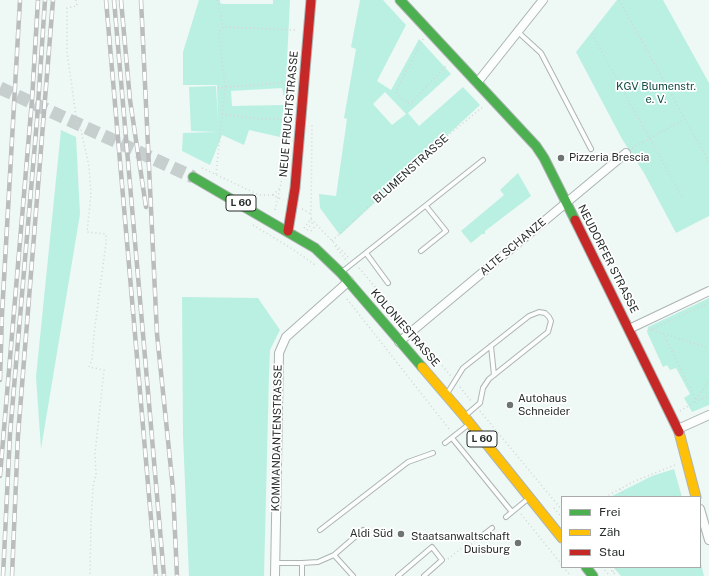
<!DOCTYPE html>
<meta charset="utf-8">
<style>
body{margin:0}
#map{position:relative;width:709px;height:576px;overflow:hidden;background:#eef8f5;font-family:"Public Sans",sans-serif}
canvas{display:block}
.legend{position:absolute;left:561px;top:496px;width:140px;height:72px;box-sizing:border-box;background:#fff;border:1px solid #a9abaa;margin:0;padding:5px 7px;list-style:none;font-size:12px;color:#272d2b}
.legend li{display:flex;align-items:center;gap:8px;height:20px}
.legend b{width:20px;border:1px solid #a9abaa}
</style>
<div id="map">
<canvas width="709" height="576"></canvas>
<ul class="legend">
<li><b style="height:5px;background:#4caf50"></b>Frei</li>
<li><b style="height:5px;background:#ffc107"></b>Zäh</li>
<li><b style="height:5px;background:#c62828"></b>Stau</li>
</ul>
</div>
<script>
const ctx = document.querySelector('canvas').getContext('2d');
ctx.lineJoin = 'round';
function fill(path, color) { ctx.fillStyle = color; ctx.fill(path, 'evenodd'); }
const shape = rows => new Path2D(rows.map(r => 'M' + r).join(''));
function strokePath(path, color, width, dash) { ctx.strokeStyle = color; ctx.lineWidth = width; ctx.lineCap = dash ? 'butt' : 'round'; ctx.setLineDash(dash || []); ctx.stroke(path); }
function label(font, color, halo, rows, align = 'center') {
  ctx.font = font + ' "Public Sans",sans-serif'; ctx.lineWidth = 3.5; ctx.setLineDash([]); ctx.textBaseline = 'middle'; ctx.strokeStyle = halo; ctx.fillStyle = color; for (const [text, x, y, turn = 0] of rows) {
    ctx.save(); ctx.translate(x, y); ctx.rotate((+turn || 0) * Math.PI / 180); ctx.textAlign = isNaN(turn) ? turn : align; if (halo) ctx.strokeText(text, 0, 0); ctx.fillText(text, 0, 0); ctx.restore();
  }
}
fill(shape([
 [199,0,220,0,220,3,223,4,273,4,273,0,290,0,285,101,282,88,231,91,232,106,284,105,280,137,249,130,244,145,222,135,210,165,182,151,183,133,218,132,191,131,189,87,216,86,218,120,217,85,183,85,183,52],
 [360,0,383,0,406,25,377,81,391,90,419,39,451,74,408,113,419,126,463,87,480,105,340,235,320,208,319,194,336,196,347,119,344,118,356,49,351,47],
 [385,92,406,114,392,125,373,104],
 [617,0,663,0,709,83,709,216,676,233,644,173,622,139,576,52],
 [61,130,76,137,80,214,41,449,36,377],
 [518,173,531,196,485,231,485,234,482,234,471,243,461,231,504,195,500,190],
 [182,297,258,298,280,330,270,350,269,374,264,576,189,576,183,436],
 [709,298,709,405,692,412,684,398,690,394,676,368,670,370,667,365,663,367,647,332,648,327],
 [674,469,682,497,610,497,652,476],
 [700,560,704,576,621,576,613,567,700,567]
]), '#baf0e2');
strokePath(shape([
 [0,88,193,177]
]), '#c6cfcd', 13, [13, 6]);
const lane = shape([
 [518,32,541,53,591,149],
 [421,251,446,231,426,206],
 [366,253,388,283],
 [343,271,483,160],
 [491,346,494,375],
 [448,392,463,368,529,316,539,312,545,313,549,317,551,321,548,332,489,379,483,388,480,403,466,415],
 [452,438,512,512],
 [445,443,468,425],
 [506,517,529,498],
 [320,530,408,462,433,453],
 [483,535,492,528],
 [334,555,363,530],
 [276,563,302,563],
 [302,576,302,563,318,562,334,555,353,576],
 [398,576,432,547,442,560,424,576]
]);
const street = shape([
 [477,83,543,0],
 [629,329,709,291],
 [399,342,626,153],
 [678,429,709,415],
 [700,509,709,540],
 [275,576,279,353,286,337,349,281]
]);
const fast = shape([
 [400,0,536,146,544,158,575,220],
 [193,177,315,248,341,273,422,367],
 [586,567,593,576]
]);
const slow = shape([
 [422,367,464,416,562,538],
 [679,432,696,497]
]);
const jam = shape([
 [575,220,679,432],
 [288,231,295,188,311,0]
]);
strokePath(lane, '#adb4b2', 6);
strokePath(street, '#adb4b2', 10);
strokePath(fast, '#adb4b2', 11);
strokePath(slow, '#adb4b2', 11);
strokePath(jam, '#adb4b2', 11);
strokePath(shape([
 [76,0,77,6,67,8,67,52,77,123,80,126,89,166,91,194,87,232,106,234,106,243,94,334,92,360,89,367,104,370,95,454,96,474,93,487,91,522,90,576],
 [217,0,223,27],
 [619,0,709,162],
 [592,34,682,197],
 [423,39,396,91,397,94,403,100,409,103,412,102,447,65],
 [218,88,292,82],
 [222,114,261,119,289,119],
 [632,148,685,119],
 [202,168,259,195,273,195,283,200],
 [216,174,225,87,219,32,223,27,297,30],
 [273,195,280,188,286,157],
 [302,209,311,214],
 [275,210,280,188],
 [311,219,349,258],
 [253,225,294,250,315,265],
 [304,228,311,219,311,214,312,124],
 [307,230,313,222],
 [311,231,316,225],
 [332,241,413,164,484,106],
 [335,246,346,260],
 [359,268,407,324],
 [347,299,450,430],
 [650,330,709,303],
 [652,330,709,348],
 [663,333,696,400],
 [419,338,451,376],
 [460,387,471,401],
 [695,402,709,396],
 [480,411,562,510],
 [680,411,693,403,709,382],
 [620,489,626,497],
 [605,497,635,481,677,464],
 [554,508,562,518],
 [521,514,562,565],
 [448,559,463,547,472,544,478,539],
 [563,567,571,576],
 [602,567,610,576],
 [609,567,616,576],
 [613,572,619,567]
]), '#d2d5d4', 1.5, [1, 3]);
strokePath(lane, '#fcfefe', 4);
strokePath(street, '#fcfefe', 8);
strokePath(fast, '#4caf50', 9);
strokePath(slow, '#ffc107', 9);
strokePath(jam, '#c62828', 9);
const rail = shape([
 [106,0,156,576],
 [114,0,164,576],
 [121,0,130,100,146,207],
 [141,0,157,334,173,489,177,576],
 [0,380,2,314,20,0],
 [0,476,32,100,38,0],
 [3,576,10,434,37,120,45,0],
 [12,576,18,435,53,0]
]);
strokePath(rail, '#bbbdbd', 4.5);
strokePath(rail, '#fff', 3, [9]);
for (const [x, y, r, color] of [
 [561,158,4,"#6d7472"],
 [510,405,4,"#6d7472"],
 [401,534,4,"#6d7472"],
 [518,543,4,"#6d7472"]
]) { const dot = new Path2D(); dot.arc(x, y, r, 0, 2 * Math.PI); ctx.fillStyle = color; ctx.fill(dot); strokePath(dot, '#fff', 1.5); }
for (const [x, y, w] of [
 [241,203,30],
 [482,439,30]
]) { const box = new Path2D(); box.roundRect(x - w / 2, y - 8, w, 16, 3); ctx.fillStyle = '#fff'; ctx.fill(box); strokePath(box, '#272d2b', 1); }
label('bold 10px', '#272d2b', null, [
 ["L 60",241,203],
 ["L 60",482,439]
]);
label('11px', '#114d42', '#fff', [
 ["KGV Blumenstr.",656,87],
 ["e. V.",656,100]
]);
label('11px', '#272d2b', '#fff', [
 ["NEUE FRUCHTSTRASSE",289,114,-85],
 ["BLUMENSTRASSE",411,169,-42],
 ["ALTE SCHANZE",513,247,-40],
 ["NEUDORFER STRASSE",608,259,63],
 ["KOLONIESTRASSE",405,328,49],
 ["KOMMANDANTENSTRASSE",277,438,-89]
]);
label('11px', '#272d2b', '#fff', [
 ["Pizzeria Brescia",569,158],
 ["Autohaus",518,399],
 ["Schneider",518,412],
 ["Aldi Süd",393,534,"right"],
 ["Staatsanwaltschaft",510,537,"right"],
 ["Duisburg",510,550,"right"]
], 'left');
</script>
